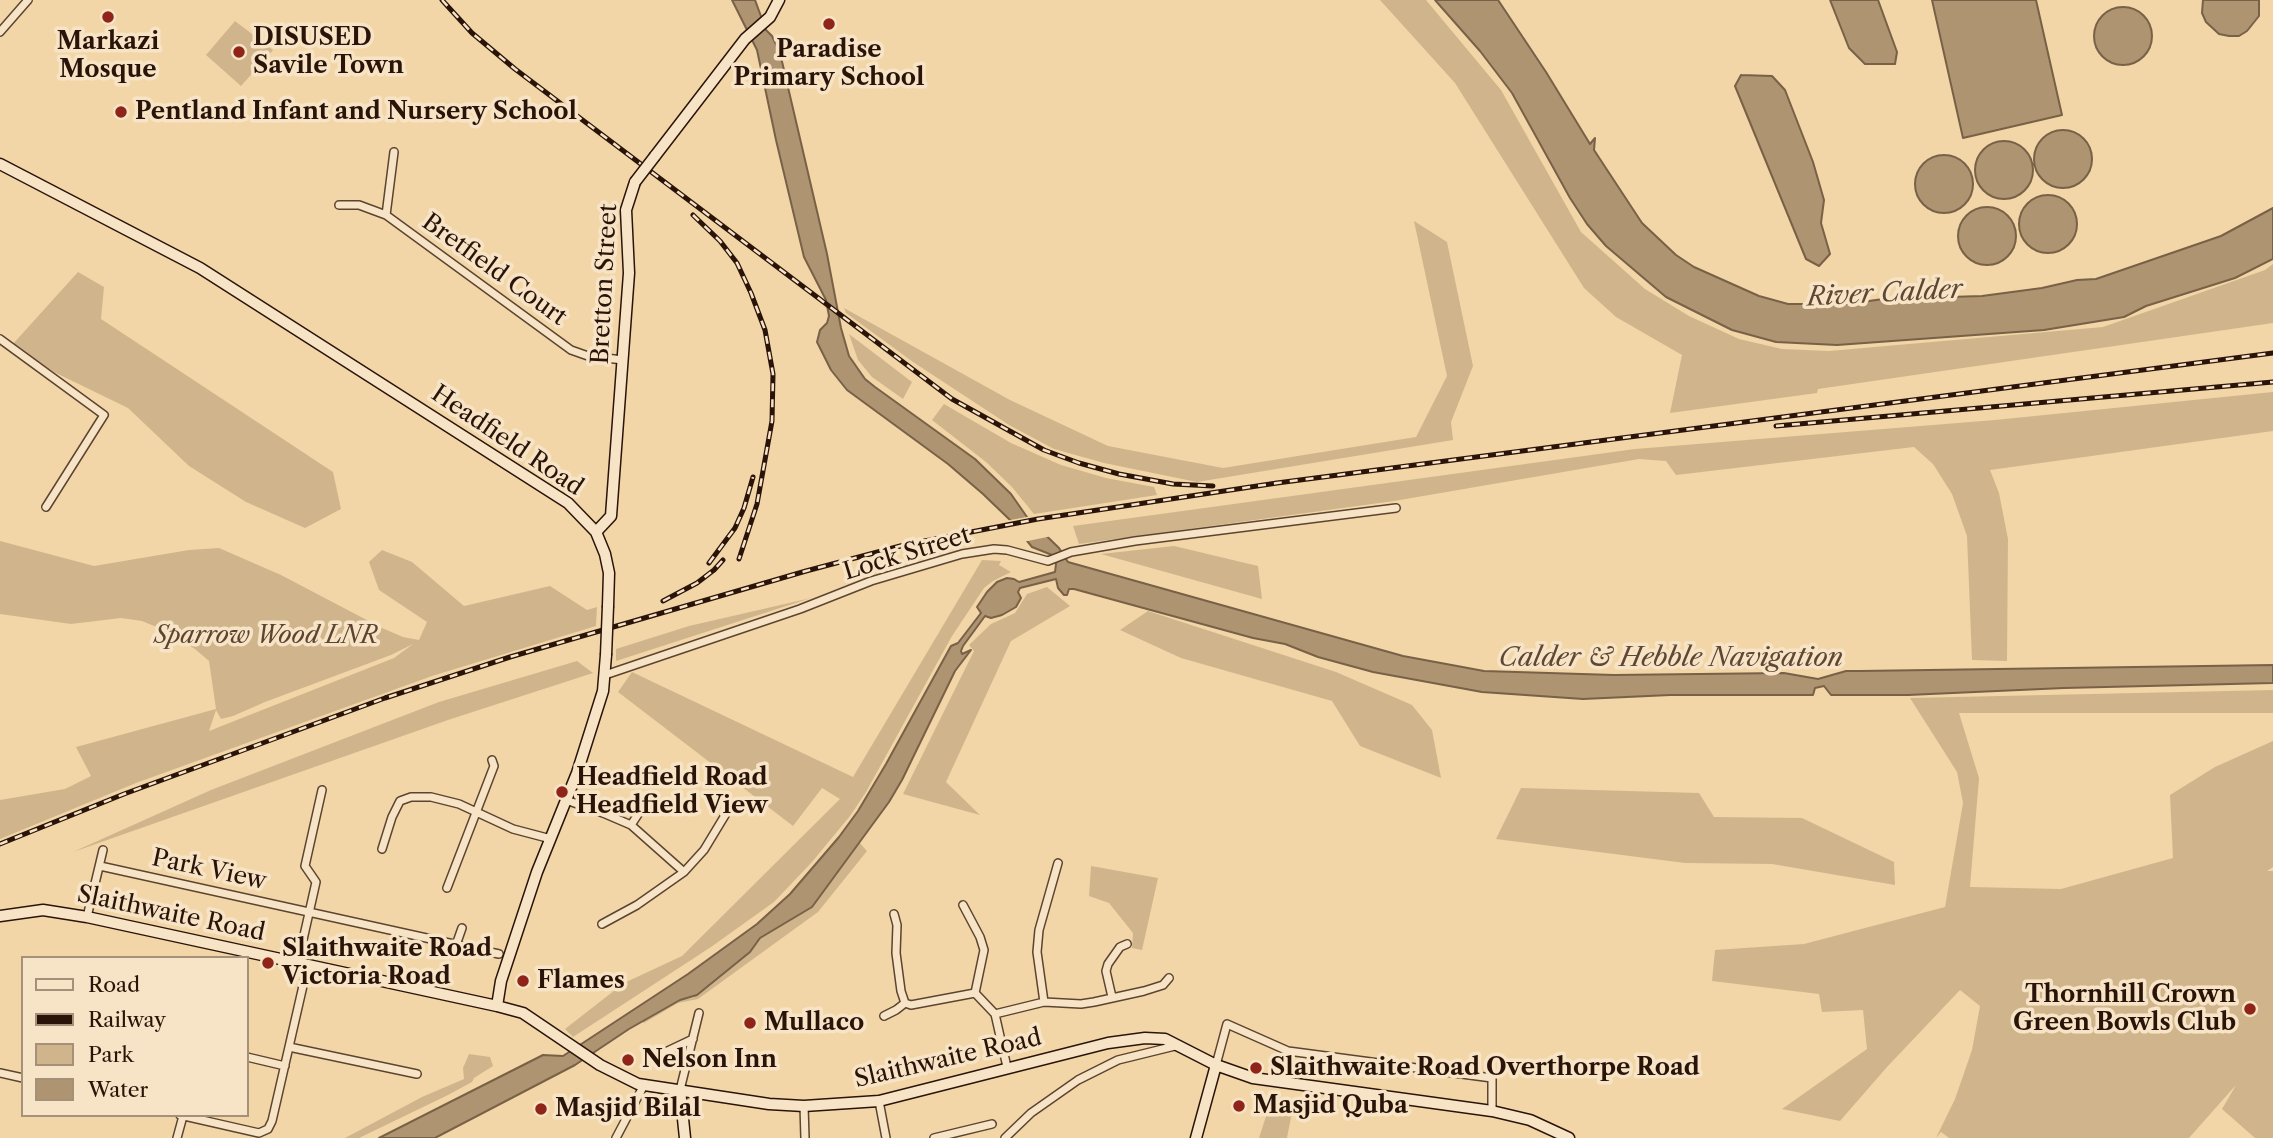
<!DOCTYPE html>
<style>
body{margin:0}
#map{position:relative;width:2273px;height:1138px;overflow:hidden;background:#f2d6a7;font-family:"Libre Caslon Text",serif}
canvas{display:block}
.legend{position:absolute;left:21px;top:956px;width:228px;height:161px;box-sizing:border-box;background:#f7e4c6;border:2px solid #a5917a;margin:0;padding:9px 12px;list-style:none;font-size:21px;color:#2a1409}
.legend li{display:flex;align-items:center;gap:14px;height:35px}
.legend b{width:35px;border:2px solid #a5917a}
</style>
<div id="map">
<canvas width="2273" height="1138"></canvas>
<ul class="legend">
<li><b style="height:9px;background:#f7e4c6"></b>Road</li>
<li><b style="height:9px;background:#2a1409"></b>Railway</li>
<li><b style="height:19px;background:#d0b58c"></b>Park</li>
<li><b style="height:19px;background:#ae9471"></b>Water</li>
</ul>
</div>
<script>
const ctx = document.querySelector('canvas').getContext('2d');
ctx.lineJoin = 'round';
function fill(path, color) { ctx.fillStyle = color; ctx.fill(path, 'evenodd'); }
const shape = rows => new Path2D(rows.map(r => 'M' + r).join(''));
function strokePath(path, color, width, dash) { ctx.strokeStyle = color; ctx.lineWidth = width; ctx.lineCap = dash ? 'butt' : 'round'; ctx.setLineDash(dash || []); ctx.stroke(path); }
function label(font, color, halo, rows, align = 'center') {
  ctx.font = font + ' "Libre Caslon Text",serif'; ctx.lineWidth = 7; ctx.setLineDash([]); ctx.textBaseline = 'middle'; ctx.strokeStyle = halo; ctx.fillStyle = color; for (const [text, x, y, turn = 0] of rows) {
    ctx.save(); ctx.translate(x, y); ctx.rotate((+turn || 0) * Math.PI / 180); ctx.textAlign = isNaN(turn) ? turn : align; if (halo) ctx.strokeText(text, 0, 0); ctx.fillText(text, 0, 0); ctx.restore();
  }
}
fill(shape([
 [1380,0,1426,0,1501,90,1581,232,1645,289,1689,316,1739,339,1782,349,1829,351,2103,327,2265,270,2273,264,2273,323,1818,389,1817,393,1670,413,1682,355,1616,317,1584,288,1455,83],
 [235,21,273,50,241,86,206,55],
 [1414,221,1447,242,1473,366,1451,422,1453,440,1197,482,1104,463,1054,449,1009,425,913,362,846,313,844,308,1010,400,1108,446,1223,468,1416,437,1447,376],
 [78,272,104,287,101,319,333,472,341,509,305,528,246,502,189,466,128,408,56,373,12,345],
 [849,334,912,382,903,399,872,377,858,360],
 [2273,392,2273,431,1990,470,1999,493,2008,539,2007,661,1972,660,1967,536,1952,494,1933,464,1914,447,1676,475,1666,461,1639,459,1394,501,1079,544,1073,526,1635,449,1995,420],
 [944,404,1011,443,1061,465,1106,478,1154,487,1157,495,1034,514,1012,487,986,462,932,420],
 [0,541,94,566,189,550,219,548,281,575,382,628,403,637,419,640,427,622,379,590,369,562,382,550,412,562,464,606,550,586,587,610,597,607,596,626,432,676,136,783,0,839,0,800,65,789,91,776,76,747,216,709,209,661,195,649,164,630,142,621,121,618,71,624,0,614],
 [413,644,394,658,209,731,216,710,221,719,233,716,265,702,391,655],
 [1174,546,1258,566,1262,599,1101,554],
 [982,560,1001,561,999,565,1011,572,993,581,984,588,952,636,866,792,850,816,812,862,774,902,711,947,573,1037,565,1029,624,983,682,956,840,799,822,788,793,826,618,692,632,672,853,777],
 [1047,587,1070,606,1011,641,946,782,980,815,903,794,974,651,969,645,991,624,1015,613,1027,594],
 [811,598,616,661,616,649,689,626],
 [1148,611,1336,672,1412,705,1432,730,1441,778,1360,746,1332,701,1181,658,1120,630],
 [577,661,593,673,448,720,73,852,211,790,439,702],
 [2273,690,2273,713,1959,713,1979,778,1970,887,2061,889,2173,858,2170,795,2215,767,2273,741,2273,867,2267,871,2273,871,2273,1138,2255,1138,2222,1109,2236,1085,2189,1138,1949,1138,1941,1132,1936,1138,1955,1099,1972,1050,1980,1006,1960,990,1887,1067,1840,1121,1782,1109,1867,1049,1863,1010,1822,1012,1819,994,1712,981,1715,950,1804,944,1945,907,1963,803,1957,772,1910,698],
 [1521,788,1699,793,1714,817,1802,818,1894,862,1895,885,1772,864,1685,863,1496,839],
 [859,842,867,851,818,912,698,999,678,1003,644,1023,642,1022,680,1000,693,998,750,952,760,938,811,907],
 [1091,866,1158,878,1142,950,1132,948,1133,933,1109,903,1089,896],
 [469,1054,490,1057,493,1066,474,1078,472,1082,448,1095,359,1138,345,1138,422,1097,464,1079,463,1068],
 [1269,1107,1292,1112,1287,1138,1259,1138]
]), '#d0b58c');
const water = shape([
 [732,0,755,0,766,30,772,36,780,53,827,254,841,328,849,356,865,379,875,387,975,459,1011,494,1027,517,1059,548,1068,562,1403,656,1484,671,1614,675,1784,673,1818,679,1846,671,1860,671,2273,665,2273,683,2064,688,1908,695,1831,695,1824,686,1815,688,1813,695,1670,695,1583,699,1482,692,1373,672,1318,657,1285,644,1253,638,1074,589,1069,589,1067,595,1064,595,1058,588,1056,579,1020,588,1018,592,1021,598,1016,607,1002,615,991,618,985,616,963,646,961,651,962,654,971,650,955,671,902,780,889,802,812,907,760,938,750,952,697,995,680,1000,629,1029,575,1065,435,1138,379,1138,543,1055,563,1056,688,974,757,924,790,894,839,837,858,811,886,764,951,646,958,643,981,613,977,607,987,592,997,582,1007,578,1014,579,1019,582,1055,572,1056,564,1052,555,1032,547,1010,520,983,494,948,464,847,390,831,370,817,342,820,330,827,323,829,316,826,300,804,257,776,140,757,50,732,0],
 [1435,0,1498,0,1546,72,1590,144,1595,138,1594,150,1642,223,1676,255,1694,267,1759,296,1788,304,1848,304,1883,299,1982,296,2042,288,2077,280,2096,279,2221,236,2273,208,2273,259,2235,278,2146,306,2124,317,2044,330,1837,345,1776,342,1732,330,1666,297,1606,246,1587,224,1570,198,1512,93,1480,51,1435,0],
 [1830,0,1878,0,1897,52,1895,64,1865,64,1849,48,1830,0],
 [1932,0,2036,0,2062,115,1963,138,1932,0],
 [2203,0,2259,0,2259,16,2247,31,2239,36,2229,36,2219,34,2206,22,2202,13,2203,0],
 '2094 36a29 29 0 1 1 58 0a29 29 0 1 1-58 0Z',
 [1741,75,1772,76,1785,90,1813,162,1824,200,1821,223,1830,254,1819,266,1806,259,1735,86,1741,75],
 '2034 159a29 29 0 1 1 58 0a29 29 0 1 1-58 0Z',
 '1975 170a29 29 0 1 1 58 0a29 29 0 1 1-58 0Z',
 '1915 184a29 29 0 1 1 58 0a29 29 0 1 1-58 0Z',
 '2019 224a29 29 0 1 1 58 0a29 29 0 1 1-58 0Z',
 '1958 236a29 29 0 1 1 58 0a29 29 0 1 1-58 0Z'
]);
fill(water, '#ae9471');
strokePath(water, '#796147', 2);
fill(shape([
 [1032,516,1051,534,1052,536,1023,542,1005,521]
]), '#f2d6a7');
const street = shape([
 [0,32,28,0],
 [339,205,359,205,386,215,571,350,588,356,623,360],
 [386,215,394,152],
 [0,339,104,415,46,507],
 [605,675,800,609,871,581,962,554,994,549,1007,550,1048,561,1071,552,1135,541,1396,508],
 [566,800,603,813,631,825,684,872],
 [631,825,650,796],
 [382,849,392,817,400,801,411,797,431,797,459,804,513,829,551,839],
 [100,866,499,954],
 [447,888,494,766,492,760],
 [963,905,980,937,984,950,975,993,995,1014,1007,1067],
 [894,914,897,925,896,953,901,991,905,1003,911,1005,975,993],
 [87,917,103,850],
 [602,924,637,905,684,872,704,850,727,812],
 [456,945,462,928],
 [298,962,316,882,305,866,322,790],
 [1112,997,1106,971,1108,964,1120,947,1127,944],
 [1044,1002,1037,952,1039,930,1058,863],
 [995,1014,1044,1002,1081,1004,1094,1002,1144,991,1163,985,1169,978],
 [884,1016,896,1010,905,1003],
 [289,1047,417,1074],
 [247,1057,285,1066],
 [655,1057,693,1039],
 [1216,1065,1227,1024,1288,1051,1492,1078,1492,1111],
 [0,1073,23,1078],
 [680,1090,699,1013],
 [879,1101,886,1138],
 [804,1106,805,1138],
 [180,1115,259,1133,268,1129,272,1121,308,964],
 [177,1138,183,1116],
 [616,1138,644,1085],
 [934,1138,992,1124],
 [1005,1138,1031,1113,1078,1080,1118,1060,1179,1045]
]);
const secondary = shape([
 [655,156,745,39,770,17,779,0],
 [0,164,200,268,568,503,596,532,605,554,609,573,608,606],
 [596,532,611,516,629,273,626,210,635,182],
 [0,916,43,910,87,917,497,1006,523,1013,600,1065,638,1084,769,1104,804,1106,879,1101,1108,1043,1145,1038,1165,1039,1216,1065,1253,1078,1492,1111,1530,1120,1569,1138],
 [497,1006,501,981,537,872,577,773,603,691,606,655],
 [680,1090,685,1138],
 [1196,1138,1216,1065]
]);
strokePath(street, '#5c4430', 10);
strokePath(secondary, '#2a1409', 13);
strokePath(street, '#f7e4c6', 7);
strokePath(secondary, '#f7e4c6', 10);
const rail = shape([
 [442,0,472,33,515,69,952,399,1044,450,1079,463,1119,474,1173,484,1213,486],
 [693,215,720,241,737,263,751,293,765,330,773,374,772,421,757,504,739,559],
 [1776,426,2273,382],
 [709,563,735,528,744,508,753,477],
 [663,601,697,583,714,570,723,560],
 [0,844,124,794,385,698,510,657,806,571,904,545,1038,519,1277,483,2273,353]
]);
strokePath(rail, '#2a1409', 5);
strokePath(rail, '#f7e4c6', 2.5, [8]);
const secondaryBridge = shape([
 [635,182,655,156],
 [606,655,608,606]
]);
strokePath(secondaryBridge, '#2a1409', 13, []);
strokePath(secondaryBridge, '#f7e4c6', 10);
for (const [x, y, r, color] of [
 [108,17,7,"#8f2418"],
 [829,24,7,"#8f2418"],
 [239,52,7,"#8f2418"],
 [121,112,7,"#8f2418"],
 [562,792,7,"#8f2418"],
 [268,963,7,"#8f2418"],
 [523,981,7,"#8f2418"],
 [2250,1009,7,"#8f2418"],
 [750,1023,7,"#8f2418"],
 [628,1060,7,"#8f2418"],
 [1256,1068,7,"#8f2418"],
 [1239,1106,7,"#8f2418"],
 [541,1109,7,"#8f2418"]
]) { const dot = new Path2D(); dot.arc(x, y, r, 0, 2 * Math.PI); ctx.fillStyle = color; ctx.fill(dot); strokePath(dot, '#f7e4c6', 2.5); }
label('bold 24px', '#2a1409', '#f7e4c6', [
 ["DISUSED",253,38],
 ["Savile Town",253,66],
 ["Markazi",108,42,"center"],
 ["Mosque",108,70,"center"],
 ["Paradise",829,50,"center"],
 ["Primary School",829,78,"center"],
 ["Pentland Infant and Nursery School",135,112],
 ["Headfield Road",576,778],
 ["Headfield View",576,806],
 ["Slaithwaite Road",282,949],
 ["Victoria Road",282,977],
 ["Flames",537,981],
 ["Thornhill Crown",2236,995,"right"],
 ["Green Bowls Club",2236,1023,"right"],
 ["Mullaco",764,1023],
 ["Nelson Inn",642,1060],
 ["Slaithwaite Road Overthorpe Road",1270,1068],
 ["Masjid Quba",1253,1106],
 ["Masjid Bilal",555,1109]
], 'left');
label('24px', '#2a1409', '#f7e4c6', [
 ["Bretfield Court",494,270,36],
 ["Bretton Street",605,284,-87],
 ["Headfield Road",507,441,34],
 ["Lock Street",907,554,-17],
 ["Park View",209,870,12],
 ["Slaithwaite Road",171,914,12],
 ["Slaithwaite Road",948,1059,-13]
]);
label('italic 24px', '#5c4430', '#f7e4c6', [
 ["Sparrow Wood LNR",266,636]
]);
label('italic 26px', '#5f4733', '#f7e4c6', [
 ["River Calder",1885,294,-3],
 ["Calder & Hebble Navigation",1671,658]
]);
</script>
